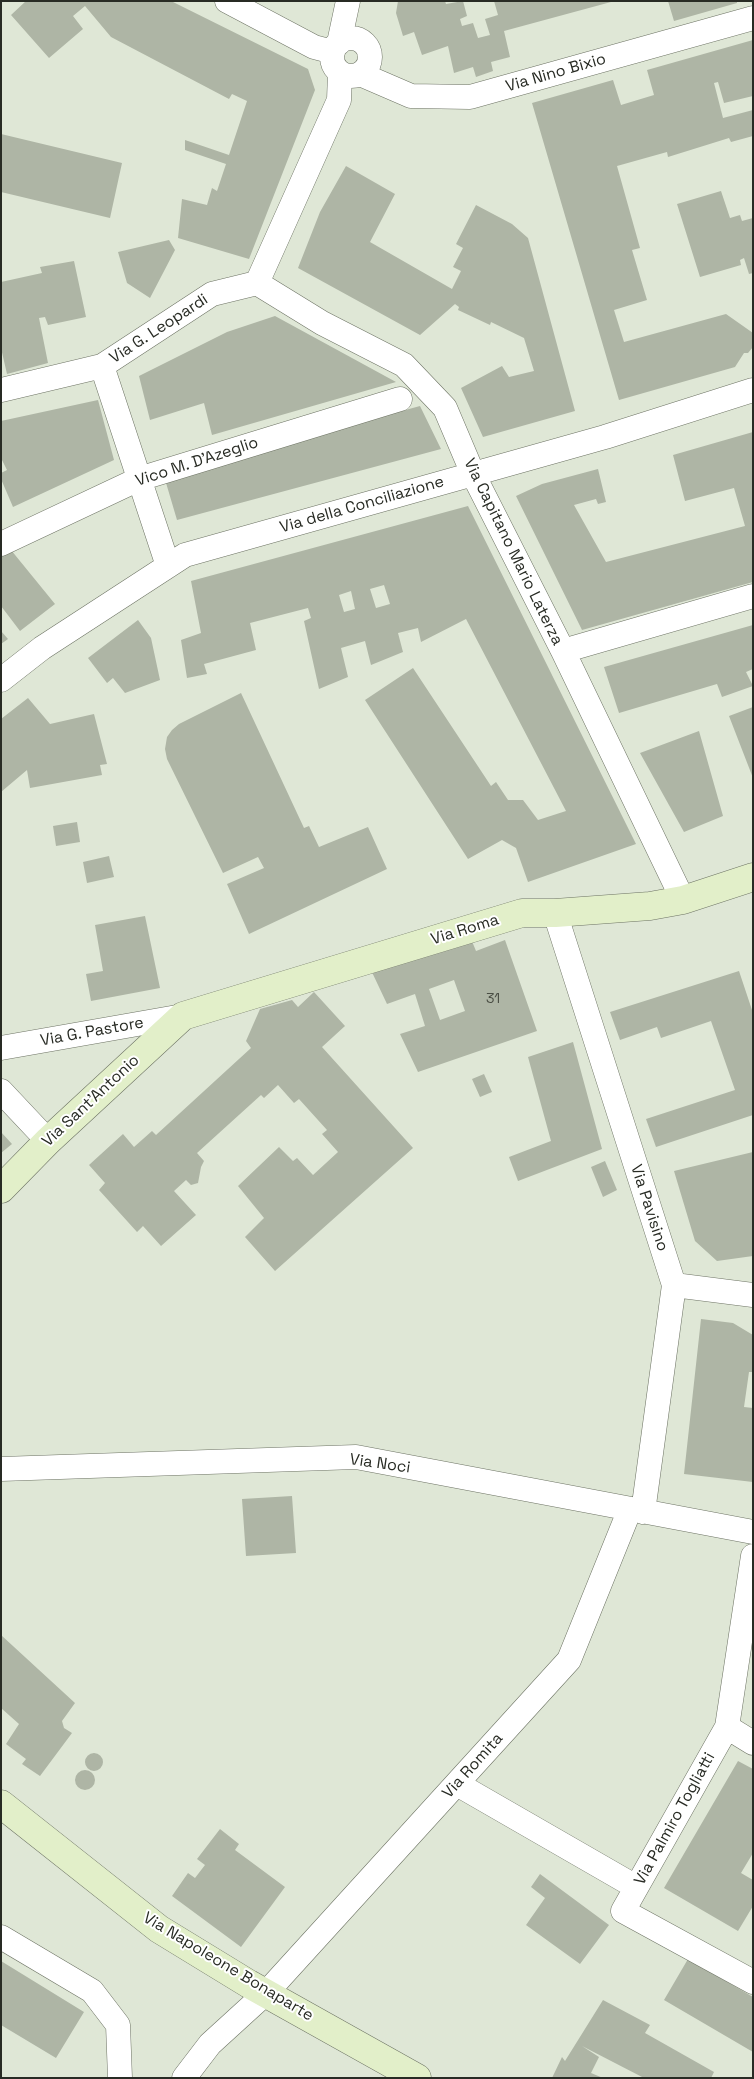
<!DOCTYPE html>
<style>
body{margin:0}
#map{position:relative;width:754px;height:2079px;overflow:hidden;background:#dfe7d6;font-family:"Space Grotesk",sans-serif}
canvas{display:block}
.frame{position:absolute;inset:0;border:2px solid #282b24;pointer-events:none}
</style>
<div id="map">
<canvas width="754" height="2079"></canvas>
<div class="frame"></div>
</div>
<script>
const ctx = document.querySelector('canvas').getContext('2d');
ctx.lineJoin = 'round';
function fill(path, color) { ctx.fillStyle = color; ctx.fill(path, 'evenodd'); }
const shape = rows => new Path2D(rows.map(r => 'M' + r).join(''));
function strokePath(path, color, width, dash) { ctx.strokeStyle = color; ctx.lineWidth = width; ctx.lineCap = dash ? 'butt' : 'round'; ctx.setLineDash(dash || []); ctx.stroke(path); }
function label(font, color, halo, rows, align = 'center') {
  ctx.font = font + ' "Space Grotesk",sans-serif'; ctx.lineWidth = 4; ctx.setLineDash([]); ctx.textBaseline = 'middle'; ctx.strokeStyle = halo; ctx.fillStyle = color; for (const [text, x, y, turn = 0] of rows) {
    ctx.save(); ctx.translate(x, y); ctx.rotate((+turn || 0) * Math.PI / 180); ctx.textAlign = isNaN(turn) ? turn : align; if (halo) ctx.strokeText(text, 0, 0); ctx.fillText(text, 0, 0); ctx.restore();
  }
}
fill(shape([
 [26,1,171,1,308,69,315,90,249,259,178,238,182,199,207,205,212,188,217,191,226,164,185,150,185,140,229,155,247,101,232,94,229,99,111,37,85,6,73,16,83,29,49,58,11,15],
 [398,1,445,1,446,4,463,1,467,16,460,19,462,26,473,23,478,38,490,35,485,19,498,15,494,1,611,2,504,31,510,57,491,62,493,71,476,77,473,67,454,73,448,46,422,55,414,32,403,36,396,13],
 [668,1,737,1,737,3,674,21],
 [753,40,753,96,724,103,718,82,714,83,723,118,753,110,753,136,731,142,729,138,668,157,667,152,617,166,640,248,632,250,647,300,614,310,624,342,726,314,753,333,753,347,748,353,744,353,735,367,619,400,532,103,613,80,621,105,654,95,647,70],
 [1,134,122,163,110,218,1,192],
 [346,166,395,194,370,242,452,289,461,271,453,267,463,248,456,244,476,205,512,224,528,238,575,411,483,437,461,388,502,366,509,377,534,371,524,338,491,322,490,325,458,310,459,307,455,304,420,335,298,268,320,212],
 [721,191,730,218,740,215,742,221,753,218,753,273,749,274,744,258,740,260,741,265,700,277,677,204],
 [169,240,175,250,150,298,127,283,118,252],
 [74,261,86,317,48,325,45,317,39,318,48,363,7,374,1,348,1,282,42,273,40,267],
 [275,316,396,382,212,435,204,403,150,420,139,376,227,332],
 [98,400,114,460,13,507,1,479,1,473,7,470,1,458,1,421],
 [420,406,441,449,177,520,164,476],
 [753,432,753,582,582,630,516,496,542,484,598,469,606,502,598,504,596,499,574,505,606,562,745,526,734,488,685,501,673,455],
 [468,506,636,844,528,882,516,848,502,840,468,859,365,700,413,668,491,786,496,782,508,800,523,800,538,820,566,811,466,619,421,642,418,628,398,633,403,652,371,665,365,641,341,648,348,677,319,689,304,621,311,618,308,608,250,623,256,650,204,664,207,674,187,678,181,640,201,633,191,581],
 [384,585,390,604,376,608,370,589],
 [351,591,355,609,344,612,339,595],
 [11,550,55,604,20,631,1,606,1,554],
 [138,620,151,638,160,680,125,693,113,678,107,683,88,658],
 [753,625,753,669,746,672,753,686,722,697,717,684,619,713,604,667],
 [1,631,8,639,1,644],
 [241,693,304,828,309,826,319,847,368,827,387,869,249,934,227,884,264,868,258,857,223,873,167,759,165,749,167,737,172,730,179,724],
 [28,698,50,724,94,714,107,764,100,765,102,775,30,788,27,770,1,792,1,719],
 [753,707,753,778,729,716],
 [699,731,723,816,684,832,640,753],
 [77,822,80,842,56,846,53,826],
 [109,856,114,877,87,883,83,862],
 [145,916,160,988,91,1001,86,974,103,971,95,925],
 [469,934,476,951,505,940,537,1031,418,1072,400,1034,425,1026,415,994,387,1004,370,968],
 [454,980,465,1011,440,1020,429,989],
 [739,971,753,1013,753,1115,656,1147,646,1119,735,1090,711,1021,661,1038,657,1027,620,1040,610,1012],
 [314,992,345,1026,322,1047,413,1148,275,1271,245,1237,264,1218,238,1186,279,1147,293,1161,297,1158,313,1175,338,1152,322,1134,327,1130,299,1099,294,1103,278,1085,264,1098,261,1095,197,1153,204,1161,201,1167,198,1183,191,1185,186,1180,174,1191,196,1215,161,1246,143,1226,137,1232,99,1190,105,1183,89,1165,123,1134,134,1147,152,1131,156,1135,251,1048,246,1041,260,1009,292,1000,298,1007],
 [573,1042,602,1149,518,1181,509,1157,551,1141,528,1057],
 [484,1074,492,1092,480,1097,472,1079],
 [1,1132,12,1144,1,1153],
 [753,1152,753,1256,717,1261,695,1241,674,1171],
 [605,1161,617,1190,603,1197,591,1167],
 [701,1319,733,1323,753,1335,753,1372,749,1372,744,1407,753,1408,753,1482,684,1474],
 [292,1496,296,1553,246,1556,242,1499],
 [1,1635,75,1703,62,1721,64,1728,72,1733,40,1776,22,1764,26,1759,6,1744,19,1724,1,1708],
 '85 1762a9 9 0 1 1 18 0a9 9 0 1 1-18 0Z',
 [738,1761,753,1769,753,1853,741,1873,753,1880,753,1906,738,1931,664,1888],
 '75 1780a10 10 0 1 1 20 0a10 10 0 1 1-20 0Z',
 [220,1829,239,1844,235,1850,285,1887,241,1947,172,1896,188,1873,195,1878,205,1865,197,1859],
 [540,1874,609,1925,580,1964,526,1925,545,1898,531,1887],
 [688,1959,753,1997,753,2052,664,2000],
 [1,1961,84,2012,56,2058,1,2025],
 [603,2000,650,2025,645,2033,714,2072,711,2078,644,2078,582,2046,599,2057,591,2073,603,2078,552,2078,562,2057,565,2061]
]), '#aeb5a5');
const street = shape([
 [227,1,314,47,333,52],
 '332 57a19 19 0 1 1 38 0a19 19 0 1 1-38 0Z',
 [339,43,348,1],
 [360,74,411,96,470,97,753,18],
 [257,283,322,323,404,365,445,408,473,474,563,651,683,900],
 [102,366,168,566],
 [1,390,102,366,212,294,257,283,339,100,340,73],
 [1,544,139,479,400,399],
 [563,651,753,596],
 [1,680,42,648,185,555,605,437,753,390],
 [555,913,674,1285,643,1512],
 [1,1048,183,1016],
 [1,1091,48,1141],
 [674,1285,753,1295],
 [1,1469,356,1457,753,1532],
 [753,1556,727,1727,623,1911,753,1982],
 [727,1727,753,1743],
 [457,1784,636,1887],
 [1,1937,92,1991,118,2025,120,2078],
 [184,2078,210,2044,267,1992,569,1660,630,1509]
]);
const secondary = shape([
 [1,1189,48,1141,183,1016,522,913,555,913,650,906,683,900,753,877],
 [1,1804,159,1929,249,1984,417,2078]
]);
strokePath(street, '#6d7364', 25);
strokePath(secondary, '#6d7364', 29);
strokePath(street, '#fff', 24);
strokePath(secondary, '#e2efc9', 28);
label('14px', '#4a4e44', null, [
 ["31",493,999]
]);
label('16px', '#282b24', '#fff', [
 ["Via Nino Bixio",556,73,-16],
 ["Via G. Leopardi",159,329,-33],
 ["Vico M. D'Azeglio",197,462,-18],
 ["Via della Conciliazione",362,505,-16],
 ["Via Capitano Mario Laterza",513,552,64],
 ["Via Roma",465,930,-17],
 ["Via G. Pastore",92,1032,-10],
 ["Via Sant'Antonio",91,1101,-43],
 ["Via Pavisino",649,1208,72],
 ["Via Noci",380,1464,8],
 ["Via Romita",473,1766,-48],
 ["Via Palmiro Togliatti",675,1819,-61],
 ["Via Napoleone Bonaparte",228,1967,31]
]);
</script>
